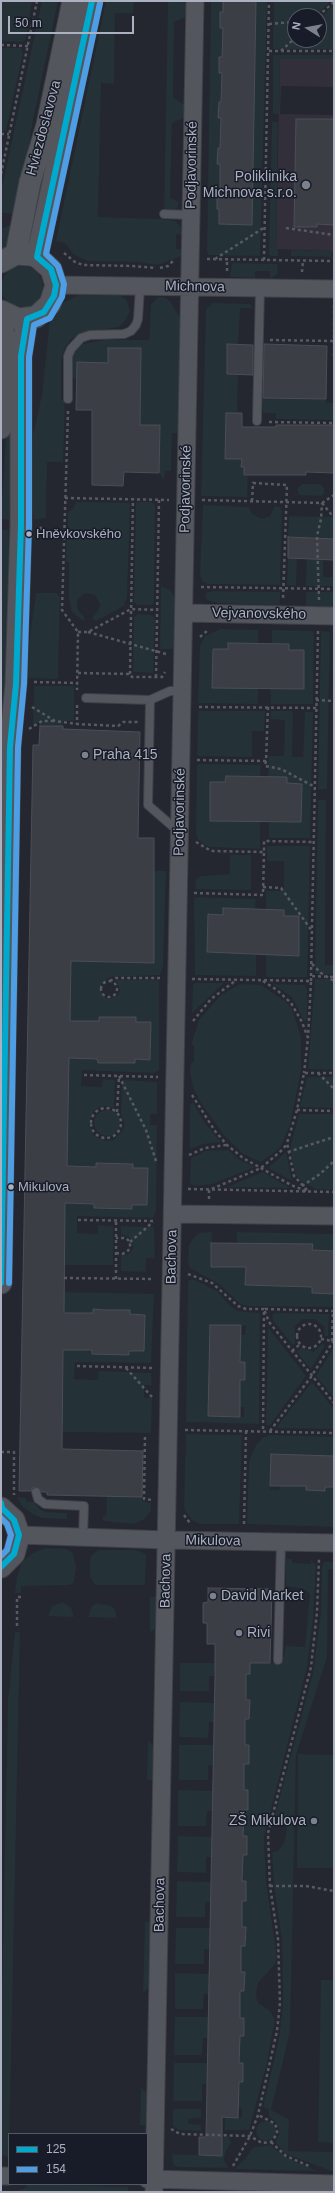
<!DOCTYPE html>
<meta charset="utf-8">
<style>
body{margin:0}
#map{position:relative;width:335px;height:2193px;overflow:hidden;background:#24272f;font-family:Helvetica,sans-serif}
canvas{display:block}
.frame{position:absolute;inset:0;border:2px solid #acb1c1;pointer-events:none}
.legend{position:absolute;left:8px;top:2133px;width:140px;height:52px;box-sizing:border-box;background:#181c28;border:1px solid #535865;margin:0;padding:5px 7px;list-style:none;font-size:12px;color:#acb1c1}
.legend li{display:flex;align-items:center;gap:8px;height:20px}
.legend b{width:20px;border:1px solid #535865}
.north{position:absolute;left:287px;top:8px;width:40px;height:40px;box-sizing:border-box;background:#181c28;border:1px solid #535865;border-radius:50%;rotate:281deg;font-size:11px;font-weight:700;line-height:16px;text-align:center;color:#acb1c1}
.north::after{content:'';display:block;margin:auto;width:14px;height:18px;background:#7c818e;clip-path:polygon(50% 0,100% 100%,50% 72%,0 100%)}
.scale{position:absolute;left:8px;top:16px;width:126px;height:18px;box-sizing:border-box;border:2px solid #acb1c1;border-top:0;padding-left:5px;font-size:12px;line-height:14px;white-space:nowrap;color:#acb1c1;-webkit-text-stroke:3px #181c28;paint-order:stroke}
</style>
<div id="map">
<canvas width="335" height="2193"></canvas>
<div class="frame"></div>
<ul class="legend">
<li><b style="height:5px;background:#00a9ce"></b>125</li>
<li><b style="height:5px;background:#4d9ee5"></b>154</li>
</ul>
<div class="north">N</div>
<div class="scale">50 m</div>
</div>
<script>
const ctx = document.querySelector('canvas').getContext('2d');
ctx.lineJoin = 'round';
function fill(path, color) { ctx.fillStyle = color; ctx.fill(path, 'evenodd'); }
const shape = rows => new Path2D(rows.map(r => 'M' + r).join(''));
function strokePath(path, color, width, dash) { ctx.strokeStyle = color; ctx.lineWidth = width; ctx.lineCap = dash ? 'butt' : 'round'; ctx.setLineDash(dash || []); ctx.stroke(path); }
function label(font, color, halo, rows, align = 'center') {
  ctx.font = font + ' Helvetica,sans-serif'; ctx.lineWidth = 3; ctx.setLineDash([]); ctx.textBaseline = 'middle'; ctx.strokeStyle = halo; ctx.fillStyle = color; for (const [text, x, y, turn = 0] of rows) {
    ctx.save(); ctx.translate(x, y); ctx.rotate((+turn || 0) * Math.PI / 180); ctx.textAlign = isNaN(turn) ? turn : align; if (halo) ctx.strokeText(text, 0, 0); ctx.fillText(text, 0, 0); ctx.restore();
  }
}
fill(shape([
 [280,59,334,59,334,87,281,86,280,114,334,115,334,251,276,249]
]), '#322f3b');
fill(shape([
 [1,1,32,1,26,39,23,42,1,41],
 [42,1,58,1,32,125,19,216,1,212,1,192],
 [106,1,134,1,133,13,115,13,114,84,101,83,98,217,163,219,175,221,180,226,183,235,176,234,176,249,182,249,181,256,158,265,137,262,87,261,73,254,65,243,56,241],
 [168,1,180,1,187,4,186,17,174,22,173,98,185,105,184,118,172,123,170,198,179,202,177,208,171,210,164,209],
 [211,1,223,1,223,12,220,12,220,27,223,28,222,57,219,57,219,72,222,73,221,102,219,102,218,117,221,118,220,148,218,148,217,163,220,164,220,193,217,193,217,208,252,224,256,1,267,1,260,256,209,255,207,252],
 [274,1,329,1,329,3,315,16,295,16,295,40,319,40,319,19,334,5,334,49,273,49],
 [1,48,21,48,23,53,6,131,1,131],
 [273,55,334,55,334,59,280,59,279,114,273,114],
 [272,122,278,122,276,249,278,249,278,256,271,256,269,254],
 [10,225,17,226,12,240,1,252,1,229],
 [291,250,332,251,331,257,291,256],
 [232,263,278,264,277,274,270,279,270,271,255,271,255,278,230,277],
 '1 287a21 21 0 1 1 42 0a21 21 0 1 1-42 0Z',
 [82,293,119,294,127,301,130,311,125,321,119,327,82,333,71,339,64,349,61,362,61,399,65,400,63,462,47,462,46,518,34,520,30,493,33,435,42,394,50,318,61,304],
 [158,297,164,297,171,302,181,320,178,433,172,433,171,471,165,471,164,480,159,473,160,425,140,425,141,349,108,348,108,367,97,363,77,362,77,378,71,378,72,357,75,349,82,344,104,340,149,340,151,305],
 [213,303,250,304,253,308,240,308,238,344,227,344,227,374,238,375,237,413,226,413,225,458,242,459,241,466,244,467,248,475,247,497,201,496,206,310],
 [263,398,326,399,326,403,334,403,334,420,276,419,276,413,263,413],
 [8,401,12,446,9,520,1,519],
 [302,484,321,484,324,488,324,494,321,496,300,495,298,493,298,488],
 [76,502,130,503,127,597,124,606,96,621,92,618,99,609,100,604,95,595,85,593,77,600,78,610,85,618,83,621,72,612,69,600,69,562,66,562,67,531,68,530,68,512,74,508],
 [136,502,152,502,155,505,154,602,152,605,137,605,134,602],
 [203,505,249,507,252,514,262,519,270,516,275,506,280,507,282,511,280,585,208,584,202,581,200,574],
 [289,516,334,517,334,539,324,539,323,577,334,577,334,586,306,586,307,538,288,537],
 [1,530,9,530,1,941],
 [288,558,297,558,296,586,287,585],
 [161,586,170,590,175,598,174,649,160,649],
 [213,591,280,592,280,606,218,603,207,600,205,596,206,593],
 [306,592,334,592,332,607,306,607],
 [36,593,56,593,60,597,58,679,26,678,27,657],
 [138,614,151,615,155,618,153,673,133,672,134,617],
 [220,629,258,630,258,643,228,643,228,649,213,649,212,688,258,688,258,704,198,703,200,646,205,636],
 [272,630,314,631,313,704,271,704,270,689,304,689,304,651,289,650,289,644,272,643],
 [321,631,330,632,327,789,318,789],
 [34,686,74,686,74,721,63,721,63,726,40,726,40,721,33,726],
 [198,711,265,711,264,731,252,731,252,757,197,756],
 [271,711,293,711,292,757,303,757,305,712,313,712,310,838,269,838,269,822,301,822,302,784,287,783,287,777,268,777,269,756,284,756,285,720,270,719],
 [197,764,261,765,260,776,226,776,225,782,210,782,210,820,260,821,260,849,213,847,206,846,198,840,196,832],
 [318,800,326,800,325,965,334,965,334,974,315,974],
 [267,846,310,846,307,977,266,977,266,954,298,916,284,916,283,910,266,909,266,891,284,891,284,861,267,861],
 [230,855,251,855,251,890,195,889,196,879,200,876,230,874],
 [154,871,166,871,163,967,160,975,110,977,102,983,100,988,104,997,109,999,118,995,120,990,116,980,158,980,159,982,159,1070,153,1073,82,1070,81,1086,102,1087,103,1079,115,1080,114,1108,106,1106,99,1107,94,1111,89,1124,94,1136,106,1141,113,1140,123,1130,124,1123,121,1114,122,1080,157,1082,157,1114,150,1114,150,1125,157,1125,156,1211,153,1218,77,1216,77,1233,98,1234,98,1225,113,1226,113,1265,64,1265,65,1203,94,1204,94,1208,131,1209,132,1205,147,1205,148,1168,133,1168,132,1164,120,1163,120,1167,108,1163,96,1163,96,1167,67,1166,69,1058,97,1059,98,1063,135,1063,135,1059,150,1059,150,1022,136,1022,135,1017,123,1017,112,1021,111,1017,99,1017,99,1021,70,1021,71,961,154,963],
 [195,897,256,899,255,909,223,908,223,915,208,914,207,952,256,954,256,976,195,975,194,900],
 [315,979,334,979,334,1070,308,1069],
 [195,983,224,983,192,1013,193,985],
 [240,984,261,985,285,1001,292,1009,301,1037,301,1071,290,1125,280,1148,261,1162,243,1154,223,1134,201,1103,194,1090,190,1072,191,1063,194,1062,194,1045,191,1045,199,1020,220,996],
 [272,984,305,985,307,990,307,1019,304,1021,292,997],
 [307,1077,334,1077,334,1108,300,1107],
 [193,1102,205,1123,221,1142,203,1144,190,1149,190,1105],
 '94 1123a13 13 0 1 1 26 0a13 13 0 1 1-26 0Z',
 [299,1114,334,1114,334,1190,316,1189,301,1181,295,1174,290,1148],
 [228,1150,240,1160,255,1167,213,1184,195,1186,190,1184,191,1158,205,1151],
 [286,1152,292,1181,268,1168],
 [263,1172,290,1188,227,1187],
 [121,1226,154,1227,155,1258,146,1258,146,1272,121,1271,121,1256,129,1254,133,1248,132,1241,128,1236,121,1235],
 [212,1232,211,1267,237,1267,237,1232,334,1234,334,1251,312,1250,313,1244,268,1246,268,1243,246,1243,245,1285,312,1287,312,1293,334,1294,334,1307,246,1306,239,1303,219,1284,190,1268,188,1264,189,1245,194,1237,199,1233],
 [193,1279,217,1291,229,1305,238,1311,260,1313,259,1424,186,1422,188,1281],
 [211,1325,246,1326,245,1335,241,1335,240,1362,245,1362,245,1380,240,1380,240,1407,244,1407,244,1417,208,1416],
 [64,1292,154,1294,151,1363,75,1362,74,1379,98,1380,99,1371,151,1373,152,1385,144,1385,144,1398,152,1398,151,1433,62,1432,63,1349,92,1350,92,1354,129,1355,145,1315,106,1314,105,1310,93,1309,93,1313,64,1313],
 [276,1313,329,1314,328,1336,325,1336,324,1327,315,1319,302,1319,295,1327,295,1343,293,1345,273,1321,272,1315],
 [268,1327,306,1376,271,1424,267,1426,266,1422],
 [322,1344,325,1345,311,1369,297,1352,301,1348,314,1352],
 [334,1347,334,1398,316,1376],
 [312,1382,334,1409,334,1429,276,1428],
 [186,1434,242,1435,239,1524,200,1524,192,1520,186,1512,184,1507],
 [270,1435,334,1437,334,1456,271,1454,270,1489,279,1490,280,1486,306,1486,306,1490,325,1491,325,1487,334,1487,334,1527,247,1524,249,1461,256,1445,262,1438],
 [107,1496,142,1497,142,1501,151,1503,151,1511,144,1519,134,1524,103,1521,103,1516,106,1516],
 [17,1497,26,1498,26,1501,34,1502,39,1509,46,1512,67,1513,67,1519,43,1518,34,1515,23,1507],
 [46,1548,67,1549,73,1554,76,1567,74,1582,70,1585,21,1586,21,1593,15,1593,17,1576,22,1562,33,1553],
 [98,1550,136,1550,146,1554,145,1585,95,1585,90,1576,90,1564,91,1556],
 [286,1559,292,1559,292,1563,311,1564,311,1560,316,1565,313,1618,307,1667,264,1837,266,1882,277,1958,275,1964,258,1983,256,1995,258,2003,269,2010,275,2019,267,2063,249,2130,225,2130,225,2117,242,2117,242,2108,238,2108,239,2082,243,2063,239,2063,240,2036,244,2036,244,2018,240,2018,240,1991,244,1991,245,1972,241,1972,241,1946,245,1945,246,1927,242,1927,242,1901,246,1900,246,1882,242,1881,243,1855,247,1855,247,1836,243,1836,244,1810,248,1810,248,1791,244,1790,244,1764,249,1764,245,1745,245,1719,249,1719,250,1700,246,1700,246,1674,250,1673,250,1663,282,1663,286,1646,305,1647,310,1594,304,1589,286,1586],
 [324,1562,334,1562,334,1569,328,1569,327,1657,296,1755,290,2032,271,2110,289,2119,288,2151,334,2152,334,2172,286,2154,275,2142,279,2135,279,2128,275,2121,269,2117,269,2110,263,2107,279,2039,283,2004,282,1939,274,1887,272,1852,278,1851,284,1843,287,1829,283,1819,275,1815,313,1673,321,1612,322,1567],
 [150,1597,158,1597,157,1628,150,1632],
 [63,1602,71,1608,74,1617,48,1616,52,1606],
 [97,1603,111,1606,115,1610,117,1618,88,1617,92,1606],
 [15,1632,20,1632,9,2157,1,2155,1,2043,8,1699],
 [180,1663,215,1663,215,1676,209,1676,209,1691,180,1691],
 [180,1702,215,1703,214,1722,209,1722,208,1738,179,1737],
 [148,1742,150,1742,155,1749,154,1780,147,1780],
 [179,1745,214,1745,213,1765,208,1765,208,1780,179,1780],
 [298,1754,334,1755,334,1868,297,1868],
 [178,1790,213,1791,212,1811,207,1811,206,1826,178,1826],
 [178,1836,212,1837,211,1857,206,1857,206,1873,177,1872],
 [177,1881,211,1882,211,1902,205,1902,205,1917,176,1917],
 [145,1922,151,1922,150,1987,143,1993],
 [176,1928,210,1928,210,1949,204,1949,204,1964,175,1964],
 [175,1973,210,1974,209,1994,204,1994,203,2009,175,2009],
 [321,1980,334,1980,334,2143,318,2142],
 [175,2017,209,2017,208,2038,203,2038,202,2055,174,2055],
 [174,2063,208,2063,208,2084,202,2084,202,2101,173,2101],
 [141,2087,148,2094,147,2125,140,2125],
 [173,2109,201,2109,201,2118,188,2119,188,2124,201,2125,201,2131,179,2130,173,2126],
 '256 2131a10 10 0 1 1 20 0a10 10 0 1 1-20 0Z',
 [222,2137,229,2137,231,2142,225,2153,224,2160,228,2168,178,2167,173,2164,172,2154,222,2156],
 [270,2145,287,2158,317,2171,235,2169,246,2158,252,2149,255,2147],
 [27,2184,128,2187,128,2192,15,2192,27,2187]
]), '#243136');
const building = shape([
 [223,1,256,1,252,225,219,224,219,209,217,209,217,193,220,193,220,164,217,164,218,148,220,148,221,118,218,118,219,102,221,102,222,73,219,73,219,57,222,57,223,28,220,28,220,12,223,12,223,1],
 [296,119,334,119,334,225,317,224,317,227,294,227,296,119],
 [227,344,253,345,253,375,227,374,227,344],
 [264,344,327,346,326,399,263,398,264,344],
 [108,348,141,348,140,425,160,425,159,473,124,472,123,486,92,485,92,410,76,410,77,362,108,363,108,348],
 [226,413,242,413,242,427,276,427,276,425,334,425,334,473,306,472,306,475,244,475,244,467,241,467,242,459,225,459,226,413],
 [288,537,334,539,334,560,288,558,288,537],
 [228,643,289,644,289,650,304,650,304,689,212,688,213,649,228,649,228,643],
 [40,726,63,726,63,729,140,732,138,838,154,838,154,963,71,961,70,1021,99,1021,99,1017,136,1017,136,1022,151,1022,150,1060,135,1059,135,1063,98,1063,97,1059,69,1058,67,1166,96,1167,96,1163,133,1164,133,1168,148,1168,147,1205,132,1205,132,1209,94,1208,94,1204,65,1203,64,1313,93,1313,93,1309,106,1310,130,1310,130,1314,145,1315,144,1351,129,1351,129,1355,92,1354,92,1350,63,1350,62,1449,143,1451,142,1497,47,1495,47,1492,42,1492,37,1487,32,1488,31,1491,19,1491,33,745,39,745,40,726],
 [226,776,287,777,287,783,302,784,301,822,210,821,210,782,225,782,226,776],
 [223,908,284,910,284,916,299,916,299,956,207,952,208,914,223,915,223,908],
 [211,1243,313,1244,312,1250,334,1251,334,1294,312,1293,312,1287,245,1285,246,1267,211,1267,211,1243],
 [210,1325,241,1325,240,1362,245,1362,245,1380,240,1380,240,1417,208,1416,210,1325],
 [271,1454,334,1456,334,1487,325,1487,325,1491,306,1490,306,1486,270,1486,271,1454],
 [208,1588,272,1589,270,1663,250,1663,250,1674,246,1674,246,1700,250,1700,249,1719,245,1719,245,1745,249,1745,249,1764,244,1764,244,1790,248,1790,248,1810,244,1810,243,1836,247,1836,247,1855,243,1855,242,1881,246,1881,246,1901,242,1901,242,1927,246,1927,245,1946,241,1946,241,1972,245,1972,244,1991,240,1991,240,2018,244,2018,244,2036,240,2036,239,2063,243,2063,243,2082,239,2082,238,2118,222,2117,222,2156,199,2155,199,2137,206,2137,215,1676,215,1644,207,1644,207,1623,203,1623,203,1603,208,1602,208,1588]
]);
fill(building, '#3c3e46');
strokePath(building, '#4b4e57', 1);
const service = shape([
 [164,214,191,215],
 [68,399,68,356,71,349,81,338,90,335,124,334,131,331,136,325,138,319,140,287],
 [257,421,260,289],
 [86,698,150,700,170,691,182,691],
 [150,700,148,805,179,832],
 [36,1492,38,1499,45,1504,84,1506,83,1537],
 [278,1660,281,1542]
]);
const minor = shape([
 [56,285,334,289],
 [184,613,334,616],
 [173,1214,334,1216],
 [19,1535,167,1540,334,1543],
 [1,2176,9,2176],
 [147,2179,334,2184],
 [154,2192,195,1]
]);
const tertiary = shape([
 [16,254,30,182,47,125,73,1],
 [37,257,92,1],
 [1,262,16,254,31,255,37,257,51,269,56,285,50,304,36,317,18,319,1,311],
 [1,428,5,355,2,312],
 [1,1283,10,747,16,684,21,525,21,356,27,319],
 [1,1508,14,1520,19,1535,14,1554,1,1567]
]);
strokePath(service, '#404148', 10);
strokePath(minor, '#404148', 19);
strokePath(tertiary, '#404148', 23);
strokePath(shape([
 [318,16,334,2],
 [269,24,295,22],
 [1,45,28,46],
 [269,51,334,51],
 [281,51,295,38],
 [1,134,9,134],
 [1,174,37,1],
 [286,228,334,235],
 [64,253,75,262,83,265,133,266,155,268],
 [207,259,334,261],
 [215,259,265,227],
 [264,260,269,1],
 [160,268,168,266,173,261],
 [227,271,227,260],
 [302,272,303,261],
 [334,305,334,359],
 [270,340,333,341],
 [68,411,62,610,78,632,77,690],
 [269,422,334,423],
 [65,498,169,500],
 [202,500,322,503,334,495],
 [252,501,253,483,287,485,283,599],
 [322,503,331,514,334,514],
 [40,527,47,535,64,535],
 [201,587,334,589],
 [319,600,317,536,321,519,322,503],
 [78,632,88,632,131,609,157,610],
 [88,632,166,654],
 [200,637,208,630],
 [78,673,130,674,132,677,162,677,165,672],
 [130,674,133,499],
 [156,677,159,500],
 [34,682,78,683],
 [316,700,334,701],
 [77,705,77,724,118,726,123,722,138,722],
 [32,707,55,721,77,724],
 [199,707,316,708],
 [29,729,42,721,54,721],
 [197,760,266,761,268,707],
 [266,761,265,766,281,769,315,787],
 [196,842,211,851,264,852,264,841,313,842],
 [263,887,281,888,312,931],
 [194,893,263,895,264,852],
 [312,964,321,973,334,981],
 [311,976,318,631],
 [192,979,311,981,308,1038],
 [110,981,115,978,160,978],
 [263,981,277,990,291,1003,302,1022,308,1038,304,1073],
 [311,981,311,976,334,977],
 '101 989a8 8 0 1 1 16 0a8 8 0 1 1-16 0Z',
 [193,1021,211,999,235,981],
 [318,1073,334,1089],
 [84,1075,158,1077],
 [119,1076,146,1130,156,1161],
 [192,1095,215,1131,227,1145,243,1158,291,1185,306,1191],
 '91 1123a15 15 0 1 1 30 0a15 15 0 1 1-30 0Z',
 [297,1110,334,1111],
 [117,1112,119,1076],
 [288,1152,334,1137],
 [189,1155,205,1148,226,1145],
 [302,1186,320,1174,334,1161],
 [188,1189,334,1192],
 [307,1190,294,1176,287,1143,297,1110,304,1073,334,1073],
 [209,1199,209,1190,261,1168,282,1150,287,1144],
 [78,1220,156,1221],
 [130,1242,153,1222],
 [116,1253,122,1254,127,1252,130,1248,130,1242,126,1238,116,1238],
 [188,1274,212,1283,238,1306,246,1309,264,1309,263,1431],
 [64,1278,154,1279],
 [116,1279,116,1221],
 [334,1311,264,1309,269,1322,334,1403],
 '297 1336a12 12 0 1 1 24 0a12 12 0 1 1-24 0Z',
 [321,1339,332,1341],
 [332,1341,333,1310],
 [292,1351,299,1345],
 [77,1366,153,1368],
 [126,1368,152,1397],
 [185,1430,334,1433],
 [270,1431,311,1377,334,1340],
 [145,1437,144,1499,152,1500],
 [1,1452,14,1452,14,1495],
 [184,1515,190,1523],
 [244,1524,246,1431],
 [17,1626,17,1597,24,1597],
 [270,1886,306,1886,334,1891],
 [171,2129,180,2134,250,2136,262,2143,271,2142,277,2134,277,2128,274,2123,258,2115],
 [271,2142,286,2156,309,2166],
 [233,2166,250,2136,258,2115,277,2031,280,2003,278,1939,270,1886,268,1833,311,1667,317,1612,319,1559]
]), '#575a61', 2.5, [3, 3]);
strokePath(service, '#54565d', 8);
strokePath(minor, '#54565d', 17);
strokePath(tertiary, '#54565d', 21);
strokePath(shape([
 [1,1283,10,747,16,684,21,525,21,356,27,319,44,312,54,296,56,285,51,269,37,257,92,1],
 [1,1503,2,1508,14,1520,19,1535,14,1554,1,1567]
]), '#00a9ce', 6);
strokePath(shape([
 [9,1283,18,747,24,684,29,525,29,357,34,325,50,318,62,297,64,284,58,266,46,254,100,3],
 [1,1518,7,1524,11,1535,7,1550,1,1556]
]), '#4d9ee5', 6);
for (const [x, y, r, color] of [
 [306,185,5,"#7c818e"],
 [29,534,3.5,"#acb1c1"],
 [85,755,4,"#7c818e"],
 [11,1187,3.5,"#acb1c1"],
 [213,1596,4,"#7c818e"],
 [239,1633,4,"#7c818e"],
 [314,1821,4,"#7c818e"]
]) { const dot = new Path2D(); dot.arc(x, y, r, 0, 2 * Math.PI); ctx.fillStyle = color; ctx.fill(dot); strokePath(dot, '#181c28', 1.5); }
label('13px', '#acb1c1', '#181c28', [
 ["Hněvkovského",36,534],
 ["Mikulova",18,1187]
], 'left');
label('14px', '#acb1c1', '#181c28', [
 ["Hviezdoslavova",44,128,-75],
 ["Podjavorinské",192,165,-89],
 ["Michnova",195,287,1],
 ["Podjavorinské",186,489,-89],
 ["Vejvanovského",259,614,1],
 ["Podjavorinské",180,812,-89],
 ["Bachova",172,1257,-89],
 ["Mikulova",213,1541,1],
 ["Bachova",166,1581,-89],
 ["Bachova",160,1905,-89]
]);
label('14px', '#acb1c1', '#181c28', [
 ["Poliklinika",297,177,"right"],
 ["Michnova s.r.o.",297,193,"right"],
 ["Praha 415",93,755],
 ["David Market",221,1596],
 ["Rivi",247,1633],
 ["ZŠ Mikulova",306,1821,"right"]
], 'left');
</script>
